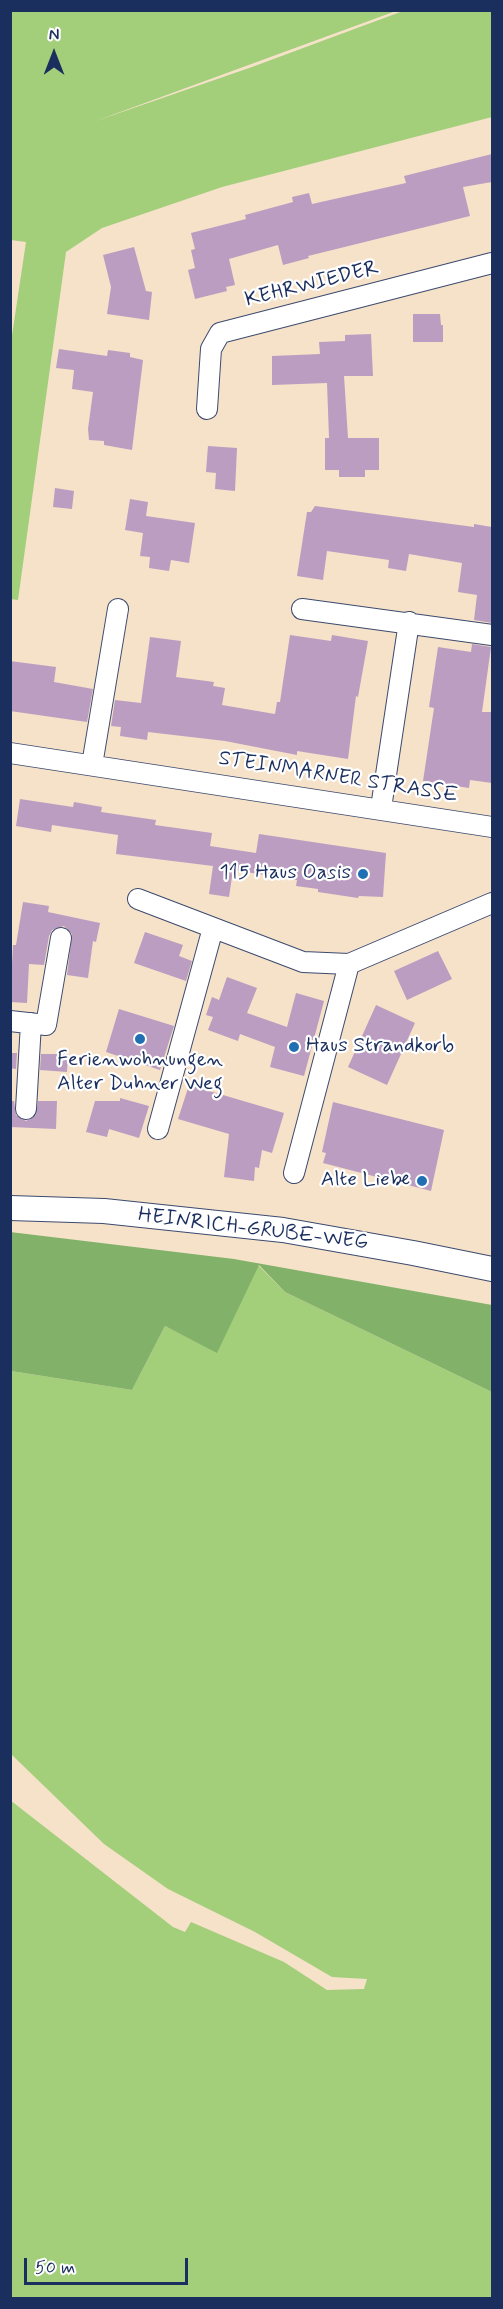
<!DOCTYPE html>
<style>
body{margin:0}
#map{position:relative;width:503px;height:2309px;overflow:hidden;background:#f5e2c9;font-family:Mynerve,sans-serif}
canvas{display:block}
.frame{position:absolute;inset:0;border:12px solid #1b2f5e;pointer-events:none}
.north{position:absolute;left:24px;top:24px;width:60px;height:60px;-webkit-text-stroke:4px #fff;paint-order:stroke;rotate:0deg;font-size:16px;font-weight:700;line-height:24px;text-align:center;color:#1b2f5e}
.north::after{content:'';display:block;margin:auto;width:21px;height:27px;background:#1b2f5e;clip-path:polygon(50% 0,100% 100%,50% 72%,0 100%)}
.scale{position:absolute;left:24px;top:2258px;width:164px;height:27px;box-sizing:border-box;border:3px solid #1b2f5e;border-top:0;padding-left:8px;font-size:18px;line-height:21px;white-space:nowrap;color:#1b2f5e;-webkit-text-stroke:4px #fff;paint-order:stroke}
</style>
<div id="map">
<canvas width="503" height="2309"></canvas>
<div class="frame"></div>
<div class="north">N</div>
<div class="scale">50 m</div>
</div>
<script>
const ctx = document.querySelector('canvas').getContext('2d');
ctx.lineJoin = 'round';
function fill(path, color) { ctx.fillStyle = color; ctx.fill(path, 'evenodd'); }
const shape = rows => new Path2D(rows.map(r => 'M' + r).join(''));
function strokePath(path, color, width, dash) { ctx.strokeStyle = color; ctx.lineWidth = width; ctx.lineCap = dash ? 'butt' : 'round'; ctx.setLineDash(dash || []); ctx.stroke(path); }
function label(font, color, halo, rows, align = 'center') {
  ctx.font = font + ' Mynerve,sans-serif'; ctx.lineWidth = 4.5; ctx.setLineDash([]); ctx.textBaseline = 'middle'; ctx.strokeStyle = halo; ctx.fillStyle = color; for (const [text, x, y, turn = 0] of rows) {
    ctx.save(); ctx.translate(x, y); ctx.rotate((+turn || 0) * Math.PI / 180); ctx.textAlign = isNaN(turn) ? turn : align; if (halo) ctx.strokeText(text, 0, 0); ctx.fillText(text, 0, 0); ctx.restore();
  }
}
fill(shape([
 [10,11,396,11,93,122,252,67,403,11,492,11,492,117,222,187,102,228,66,252,18,600,10,599,10,349,26,242,11,240],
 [258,1265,285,1292,492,1392,492,2298,11,2298,10,1800,173,1927,185,1932,191,1922,284,1962,327,1990,364,1989,367,1979,332,1977,255,1932,168,1889,104,1844,11,1754,11,1371,132,1390,165,1326,217,1352]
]), '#a3ce7a');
fill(shape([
 [10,1232,234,1259,492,1305,492,1392,285,1292,259,1265,217,1353,165,1326,132,1390,11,1371]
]), '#82b16a');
fill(shape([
 [492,154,492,182,463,187,470,216,308,256,309,258,283,265,278,245,229,259,235,285,226,287,227,291,195,299,188,270,195,268,191,250,195,249,191,233,246,219,245,215,293,202,292,197,309,193,312,204,406,183,404,176],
 [134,247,146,291,152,292,149,320,107,314,111,287,103,255],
 [413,314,440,314,441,325,443,325,443,342,413,342],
 [371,334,373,376,344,376,348,438,379,438,379,470,365,470,365,477,339,477,339,470,325,470,325,438,329,438,327,383,272,385,272,356,320,354,319,342,345,341,345,335],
 [59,349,107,356,108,350,130,353,130,357,143,360,132,450,104,445,104,441,89,440,88,429,93,392,72,389,74,370,56,368],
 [208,446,237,448,235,491,215,489,216,473,206,472],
 [55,488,74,491,72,509,53,507],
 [130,499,148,502,146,516,195,523,189,563,171,560,169,571,149,568,150,557,140,556,143,533,125,530],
 [315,506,474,527,474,524,492,527,492,623,474,620,477,595,458,592,462,563,409,554,406,571,388,568,389,560,327,551,323,580,297,576,307,512,311,512],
 [290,635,331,641,332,635,368,641,358,697,356,696,348,759,297,751,297,755,225,741,148,732,147,740,120,736,121,727,111,726,115,700,141,703,150,637,181,641,176,677,214,682,213,686,225,688,222,705,275,714,277,702,280,702],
 [472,644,491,647,482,712,492,712,492,783,470,780,469,788,423,781,434,708,429,707,438,647,471,652],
 [10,661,56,667,54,682,93,689,87,722,10,711],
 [20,799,73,807,74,802,102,807,101,812,156,820,155,825,212,833,210,846,256,853,259,834,386,853,383,897,359,896,358,898,318,892,318,889,296,886,297,880,233,870,229,897,209,894,213,866,116,854,118,835,52,825,51,832,16,826],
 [23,902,49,906,48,912,100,923,96,942,93,941,88,978,67,975,72,934,64,926,52,930,49,936,44,965,29,964,27,1003,10,1002,13,945,16,945],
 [145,932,183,945,179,956,192,961,186,981,134,963],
 [438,951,452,979,407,1000,394,971],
 [227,977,257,988,247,1013,287,1027,296,993,324,1001,304,1076,270,1067,275,1047,240,1034,238,1041,208,1030,213,1017,206,1015,212,997,219,1000],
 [376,1005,415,1023,387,1085,348,1067],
 [119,1009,174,1026,160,1070,106,1052],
 [10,1053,17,1053,16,1069,10,1068],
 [41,1054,68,1054,67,1072,40,1070],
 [189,1085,284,1113,272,1153,262,1150,259,1168,255,1167,254,1181,224,1177,229,1134,178,1119],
 [120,1098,149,1106,139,1138,109,1129,107,1137,86,1132,95,1101,120,1101],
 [10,1101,14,1101,16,1115,26,1121,36,1115,38,1101,57,1101,56,1129,10,1127],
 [333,1102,444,1130,431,1191,323,1163,326,1153,322,1152]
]), '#bb9dc1');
const minor = shape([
 [207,409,211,349,220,333,492,263],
 [302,609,492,635],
 [10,753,492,827],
 [92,765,118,609],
 [381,808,409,622],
 [138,899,303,962,349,964,492,903],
 [10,1021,46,1025,61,938],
 [26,1109,31,1023],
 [158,1129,213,928],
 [294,1173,349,964]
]);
const tertiary = shape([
 [10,1208,104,1211,283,1230,413,1253,492,1269]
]);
strokePath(minor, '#3c4a6e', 22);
strokePath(tertiary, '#3c4a6e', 26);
strokePath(minor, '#fff', 20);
strokePath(tertiary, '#fff', 24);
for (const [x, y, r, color] of [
 [363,874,6,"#1f6fb2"],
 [140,1039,6,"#1f6fb2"],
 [294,1047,6,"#1f6fb2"],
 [422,1181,6,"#1f6fb2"]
]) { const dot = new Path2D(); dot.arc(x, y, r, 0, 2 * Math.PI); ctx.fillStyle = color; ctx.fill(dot); strokePath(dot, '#fff', 2); }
label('21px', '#1b2f5e', '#fff', [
 ["KEHRWIEDER",312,285,-14],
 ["STEINMARNER STRASSE",338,778,9],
 ["HEINRICH-GRUBE-WEG",253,1230,7]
]);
label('21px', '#1b2f5e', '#fff', [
 ["115 Haus Oasis",351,874],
 ["Haus Strandkorb",306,1047,"left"],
 ["Ferienwohnungen",140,1061,"center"],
 ["Alter Duhner Weg",140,1085,"center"],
 ["Alte Liebe",410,1181]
], 'right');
</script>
